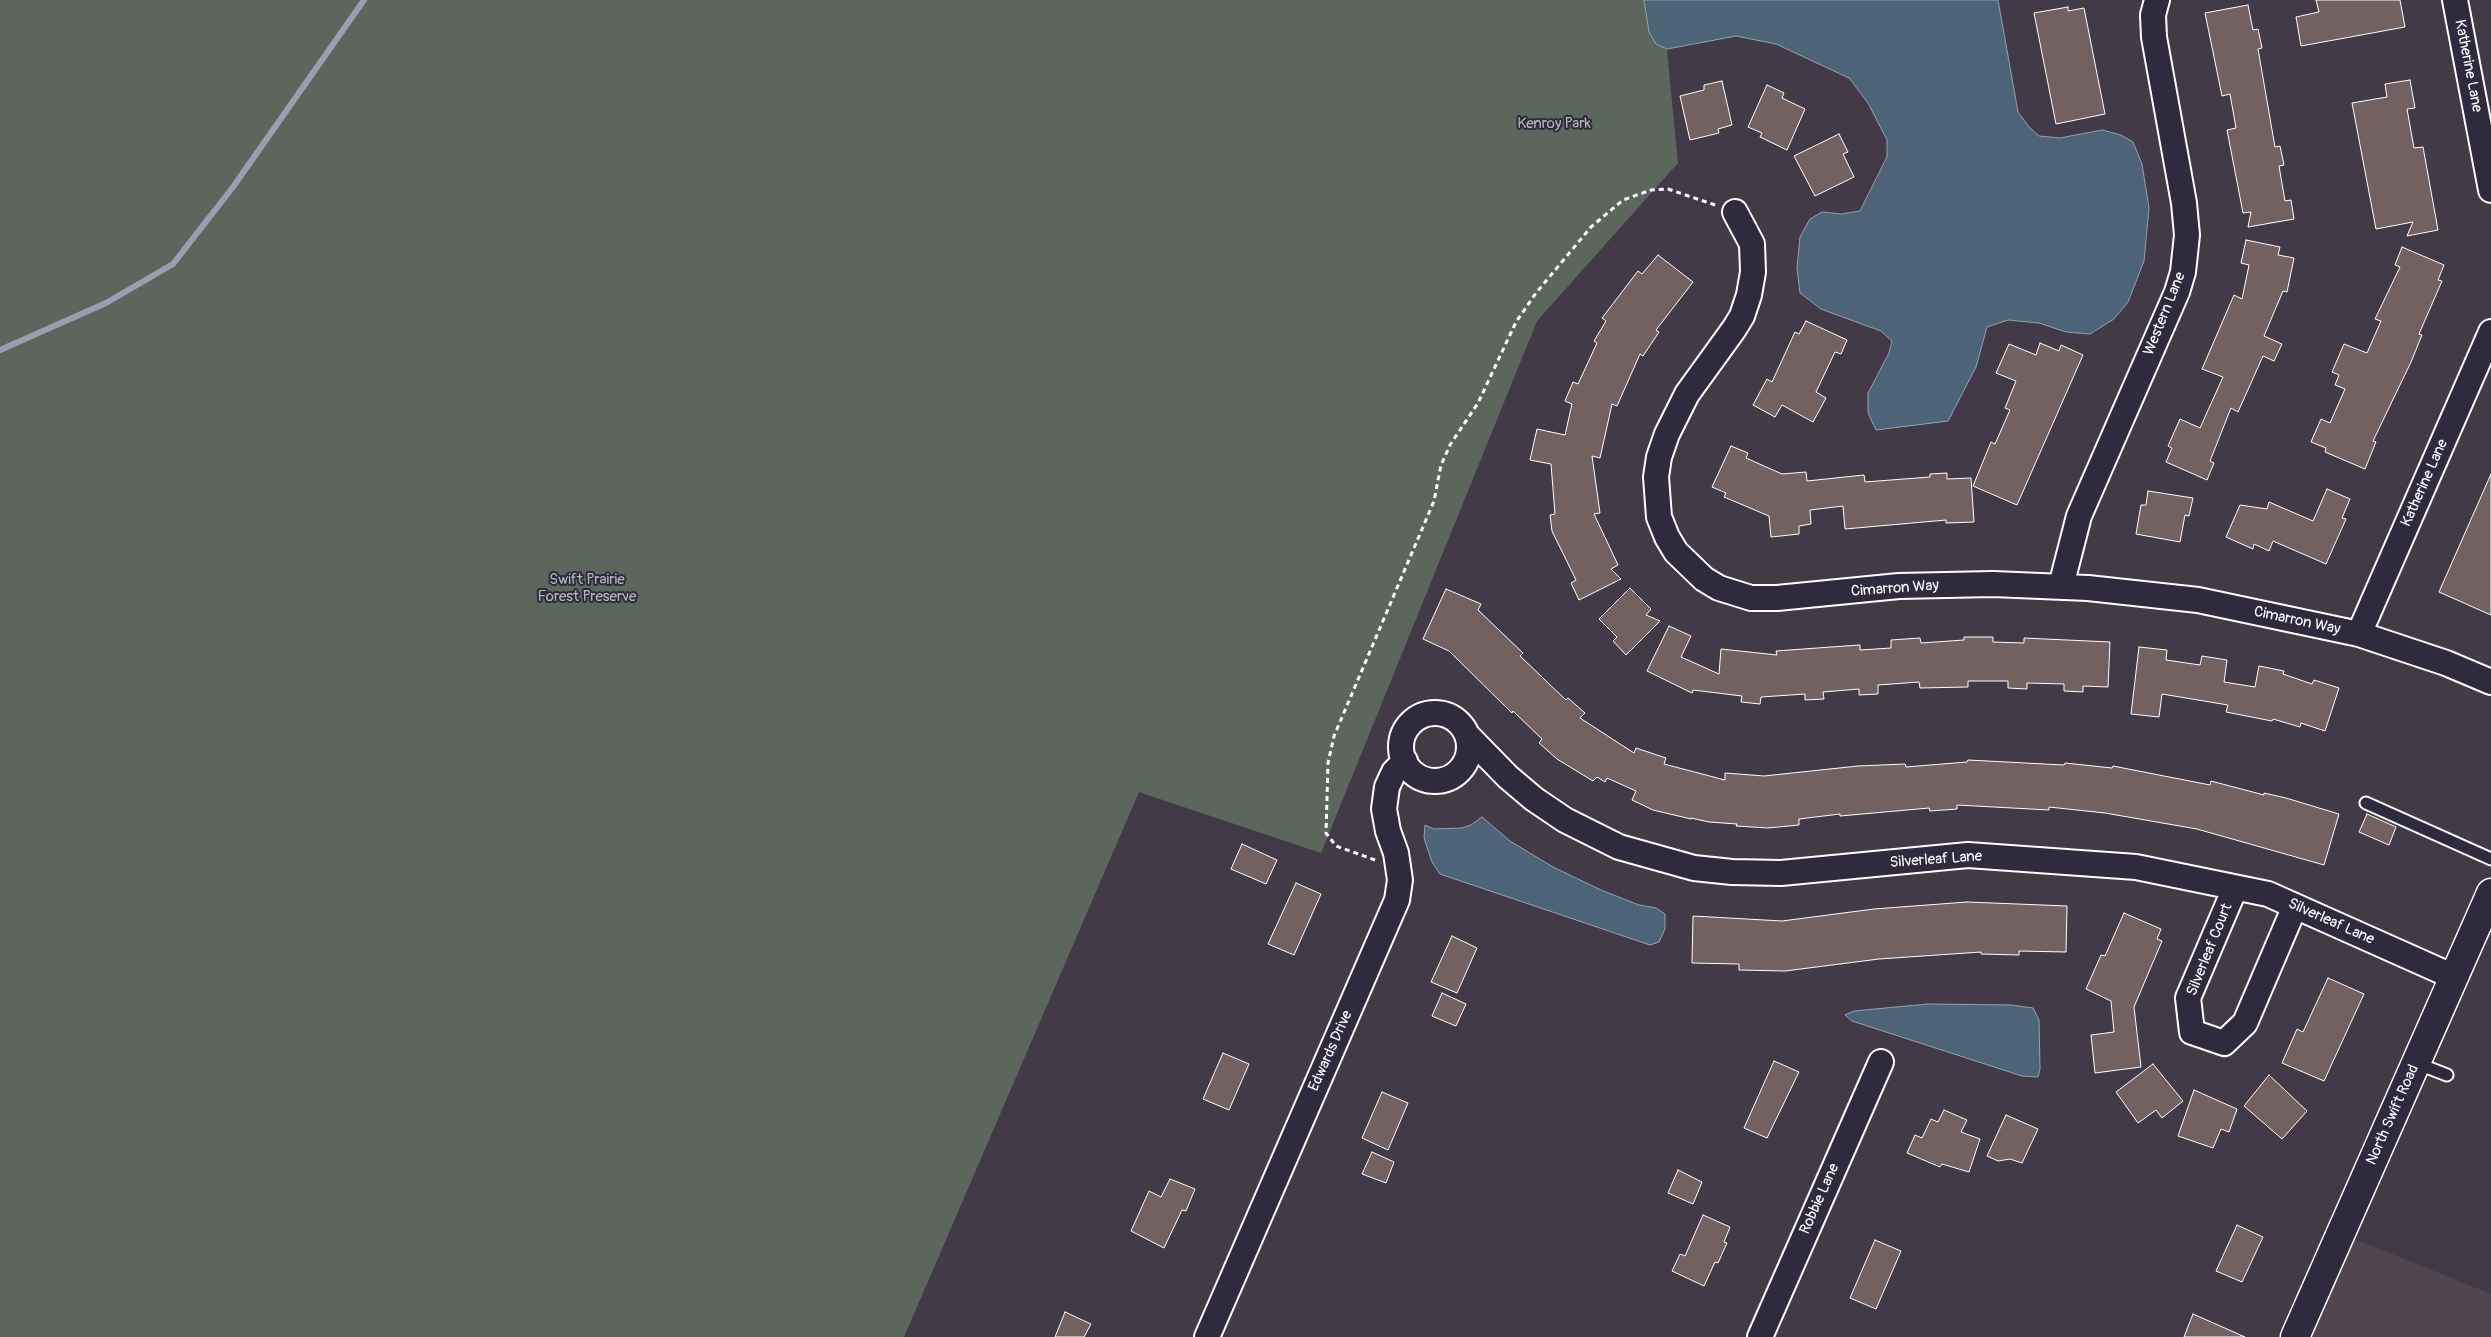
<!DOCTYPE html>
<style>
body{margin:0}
canvas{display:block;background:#433a48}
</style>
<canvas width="2491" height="1337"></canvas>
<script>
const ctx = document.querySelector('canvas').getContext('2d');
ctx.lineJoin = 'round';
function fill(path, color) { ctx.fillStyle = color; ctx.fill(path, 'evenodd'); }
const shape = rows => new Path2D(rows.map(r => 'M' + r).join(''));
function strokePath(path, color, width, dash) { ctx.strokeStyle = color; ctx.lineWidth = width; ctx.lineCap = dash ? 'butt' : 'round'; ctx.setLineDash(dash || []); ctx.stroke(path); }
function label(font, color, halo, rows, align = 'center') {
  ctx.font = font + ' Pangolin,sans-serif'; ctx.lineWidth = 4; ctx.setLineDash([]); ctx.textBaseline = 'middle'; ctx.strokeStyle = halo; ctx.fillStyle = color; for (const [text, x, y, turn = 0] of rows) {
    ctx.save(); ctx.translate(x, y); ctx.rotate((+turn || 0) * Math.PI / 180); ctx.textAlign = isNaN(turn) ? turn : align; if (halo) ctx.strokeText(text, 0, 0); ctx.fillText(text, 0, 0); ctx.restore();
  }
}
fill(shape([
 [2347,1236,2491,1294,2491,1337,2304,1337]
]), '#51454f');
fill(shape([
 [0,0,1662,0,1678,163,1537,321,1321,853,1139,792,904,1337,0,1337]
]), '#5b675c');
const water = shape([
 [1644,0,1998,0,2018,112,2029,127,2039,136,2060,138,2102,130,2121,135,2133,142,2142,164,2149,208,2144,261,2128,302,2114,319,2090,334,2066,332,2039,323,2008,320,1987,327,1976,367,1948,421,1876,430,1868,413,1868,393,1889,353,1892,341,1881,331,1821,309,1800,293,1797,268,1800,237,1810,219,1822,212,1841,214,1860,211,1887,157,1887,140,1868,103,1849,78,1776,44,1736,36,1667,49,1656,44,1649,32,1644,0],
 [1482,817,1510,841,1553,867,1601,890,1639,905,1656,908,1665,914,1665,929,1659,942,1650,945,1440,874,1432,862,1424,838,1425,825,1434,829,1462,828,1471,825,1482,817],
 [1928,1004,2010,1005,2033,1008,2039,1020,2040,1069,2038,1077,2022,1076,1852,1021,1845,1015,1854,1011,1928,1004]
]);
fill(water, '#4d6378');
strokePath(water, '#94a1ae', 1);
strokePath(shape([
 [0,350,106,303,173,264,233,187,364,0]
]), '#94a1ae', 6);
const building = shape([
 [2316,0,2400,0,2405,27,2301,46,2296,17,2319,12,2316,0],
 [2248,5,2253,30,2258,29,2262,48,2258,49,2275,147,2280,146,2284,165,2279,166,2285,201,2291,200,2294,219,2248,227,2251,212,2243,213,2227,130,2236,128,2230,94,2222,96,2205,13,2248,5],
 [2068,7,2068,11,2084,8,2105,114,2056,124,2034,13,2068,7],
 [2410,80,2415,108,2407,109,2414,148,2423,147,2438,230,2407,236,2413,222,2376,229,2352,103,2387,97,2385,84,2410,80],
 [1722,81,1732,125,1718,129,1719,133,1690,140,1680,96,1704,90,1704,85,1722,81],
 [1767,85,1784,93,1782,98,1805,109,1787,150,1760,137,1762,133,1748,127,1767,85],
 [1839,134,1848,152,1843,154,1854,177,1815,196,1794,156,1839,134],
 [2246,240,2280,247,2278,255,2294,258,2287,292,2283,291,2264,336,2282,344,2274,361,2263,356,2238,412,2231,408,2210,461,2214,463,2207,480,2166,462,2172,448,2168,446,2180,419,2200,428,2223,377,2202,369,2234,295,2242,299,2249,265,2241,263,2246,240],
 [2402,247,2444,265,2438,280,2442,281,2419,334,2422,335,2411,362,2373,441,2376,442,2365,469,2325,452,2326,448,2311,442,2321,419,2330,423,2345,389,2335,385,2339,375,2332,372,2344,344,2367,353,2381,321,2375,319,2400,267,2395,265,2402,247],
 [1658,255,1693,282,1656,330,1659,332,1643,356,1640,354,1617,406,1612,404,1600,458,1592,456,1600,513,1594,514,1618,565,1611,569,1621,579,1579,600,1571,583,1576,580,1552,531,1550,515,1555,514,1551,464,1530,460,1537,429,1565,435,1572,404,1565,401,1573,382,1578,384,1597,343,1594,341,1606,321,1602,318,1638,271,1642,274,1658,255],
 [1806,321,1847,340,1841,354,1835,352,1816,392,1826,398,1813,422,1782,405,1775,417,1753,405,1767,379,1772,382,1795,332,1799,334,1806,321],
 [2040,343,2059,351,2061,345,2083,355,2017,505,1973,486,1991,442,1995,444,2010,410,2005,408,2016,381,1996,373,2009,344,2036,355,2040,343],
 [1731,446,1748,453,1746,458,1782,474,1806,472,1807,481,1864,475,1865,482,1930,477,1930,474,1947,473,1947,479,1971,478,1974,522,1946,523,1946,520,1845,529,1843,506,1810,510,1811,524,1799,526,1799,534,1771,537,1769,516,1724,497,1726,493,1712,487,1731,446],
 [2491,474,2491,615,2439,592,2491,474],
 [2327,489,2350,499,2342,518,2346,519,2326,564,2273,541,2269,551,2254,544,2253,549,2226,537,2240,505,2267,509,2269,502,2313,521,2327,489],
 [2148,491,2193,498,2189,516,2185,515,2180,542,2136,534,2141,505,2146,505,2148,491],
 [1630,588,1651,609,1646,615,1660,621,1626,655,1613,641,1617,637,1599,619,1630,588],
 [1446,589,1481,604,1478,610,1523,653,1520,656,1566,700,1568,698,1585,713,1580,718,1634,753,1636,748,1666,758,1664,764,1725,780,1725,773,1764,776,1858,766,1905,764,1906,767,1967,762,1968,760,2064,765,2065,763,2112,768,2113,766,2210,785,2211,781,2264,795,2264,793,2286,798,2339,814,2324,865,2197,829,2105,813,2049,807,2049,810,1957,805,1957,809,1930,811,1929,808,1840,816,1840,814,1799,819,1799,825,1768,828,1736,826,1737,824,1709,822,1691,818,1691,819,1653,810,1632,800,1636,791,1607,778,1605,782,1597,777,1593,781,1557,759,1539,743,1542,739,1513,711,1512,713,1449,651,1423,639,1446,589],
 [1669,626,1691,636,1681,657,1719,674,1721,649,1777,655,1776,651,1831,647,1860,645,1860,650,1891,648,1891,640,1920,638,1921,643,1964,640,1964,637,1993,637,1993,642,2024,643,2024,638,2110,642,2108,687,2083,686,2083,692,2064,691,2064,684,2027,683,2027,689,2008,688,2008,681,1968,681,1968,687,1920,688,1919,682,1878,685,1878,694,1859,695,1859,689,1823,692,1824,699,1805,700,1805,694,1761,697,1760,704,1741,702,1742,696,1693,690,1692,693,1647,671,1669,626],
 [2139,647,2167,650,2166,660,2200,665,2202,656,2227,660,2224,682,2255,687,2259,666,2284,671,2283,674,2312,684,2314,680,2339,688,2325,731,2301,723,2300,727,2273,719,2272,721,2226,712,2228,705,2162,694,2159,717,2131,714,2139,647],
 [2367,814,2396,827,2389,845,2359,832,2367,814],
 [1242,844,1277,860,1266,884,1231,869,1242,844],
 [1296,883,1321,894,1294,955,1268,944,1296,883],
 [1967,902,2067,906,2066,952,2019,951,2019,955,1981,954,1981,952,1879,959,1785,971,1739,970,1739,964,1692,963,1693,916,1782,921,1874,909,1967,902],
 [2124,913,2161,929,2157,939,2162,941,2134,1007,2141,1067,2095,1073,2091,1035,2114,1032,2111,1001,2086,989,2101,955,2105,956,2124,913],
 [1452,936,1477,948,1457,993,1431,982,1452,936],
 [2328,978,2364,994,2324,1081,2282,1063,2297,1029,2303,1032,2328,978],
 [1442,993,1466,1004,1456,1026,1432,1016,1442,993],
 [1223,1053,1249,1064,1229,1110,1203,1099,1223,1053],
 [1774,1061,1799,1072,1767,1138,1744,1128,1774,1061],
 [2153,1064,2183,1101,2162,1118,2156,1110,2138,1123,2116,1092,2153,1064],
 [2269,1075,2307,1111,2282,1139,2244,1106,2269,1075],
 [2194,1090,2237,1109,2229,1132,2221,1129,2213,1148,2178,1136,2194,1090],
 [1382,1092,1408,1103,1388,1150,1362,1138,1382,1092],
 [1944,1110,1967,1120,1961,1132,1980,1139,1969,1172,1942,1164,1940,1167,1907,1153,1915,1135,1922,1138,1931,1119,1938,1122,1944,1110],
 [2006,1115,2038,1129,2022,1163,2010,1159,1998,1161,1987,1156,2006,1115],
 [1372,1152,1394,1162,1386,1183,1362,1174,1372,1152],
 [1678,1170,1702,1182,1693,1204,1668,1193,1678,1170],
 [1170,1179,1195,1189,1186,1211,1182,1210,1164,1248,1131,1231,1149,1191,1161,1197,1170,1179],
 [1703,1215,1730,1227,1724,1242,1727,1243,1718,1263,1715,1262,1704,1286,1672,1271,1680,1254,1685,1256,1703,1215],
 [2237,1225,2263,1237,2242,1282,2216,1271,2237,1225],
 [1875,1240,1901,1251,1876,1309,1850,1298,1875,1240],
 [1065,1312,1091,1324,1084,1337,1055,1337,1065,1312],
 [2193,1314,2245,1337,2184,1337,2193,1314]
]);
fill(building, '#736060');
strokePath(building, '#fff', 1);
const lane = shape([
 [2366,803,2491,859],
 [2416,1063,2447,1075]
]);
const street = shape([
 [2455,0,2491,190],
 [1735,212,1752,244,1753,272,1749,295,1742,316,1734,329,1687,394,1667,434,1659,457,1656,477,1659,517,1667,537,1676,552,1704,579,1719,588,1751,598,1777,598,1899,586,1993,584,2088,588,2198,600,2359,634,2446,663,2491,682],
 [2061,586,2079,516,2177,292,2183,272,2187,235,2184,203,2154,37,2153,15,2157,0],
 [2359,634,2491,332],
 '1401 747a34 34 0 1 1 68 0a34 34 0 1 1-68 0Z',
 [1468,736,1508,777,1534,799,1565,820,1619,847,1694,868,1732,872,1781,873,1968,855,2136,867,2268,894,2454,977],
 [2235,888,2188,998,2192,1032,2224,1043,2245,1023,2295,906],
 [1207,1337,1397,900,1400,880,1396,853,1388,831,1384,809,1387,787,1394,772,1405,761],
 [1760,1337,1881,1062]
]);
const secondary = shape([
 [2295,1337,2491,893]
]);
strokePath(lane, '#fff', 15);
strokePath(street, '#fff', 28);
strokePath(secondary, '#fff', 31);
strokePath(shape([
 [1375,860,1336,846,1326,833,1328,763,1334,736,1434,501,1441,465,1450,445,1478,403,1516,322,1536,293,1591,227,1623,200,1651,190,1668,189,1715,205]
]), '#fff', 3, [5, 4]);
strokePath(lane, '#2f2a3d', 11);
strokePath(street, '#2f2a3d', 24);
strokePath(secondary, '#2f2a3d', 28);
label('15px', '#fff', '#2f2a3d', [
 ["Katherine Lane",2468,66,79],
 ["Western Lane",2165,314,-68],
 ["Katherine Lane",2425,483,-66],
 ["Cimarron Way",1895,589,-4],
 ["Cimarron Way",2297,621,12],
 ["Silverleaf Lane",1936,860,-4],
 ["Silverleaf Lane",2331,922,24],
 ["Silverleaf Court",2210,950,-68],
 ["Edwards Drive",1331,1051,-66],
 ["North Swift Road",2393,1115,-66],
 ["Robbie Lane",1820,1199,-66]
]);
label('15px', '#b5bbb6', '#2f2a3d', [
 ["Kenroy Park",1554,124],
 ["Swift Prairie",587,580],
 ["Forest Preserve",587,597]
]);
</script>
